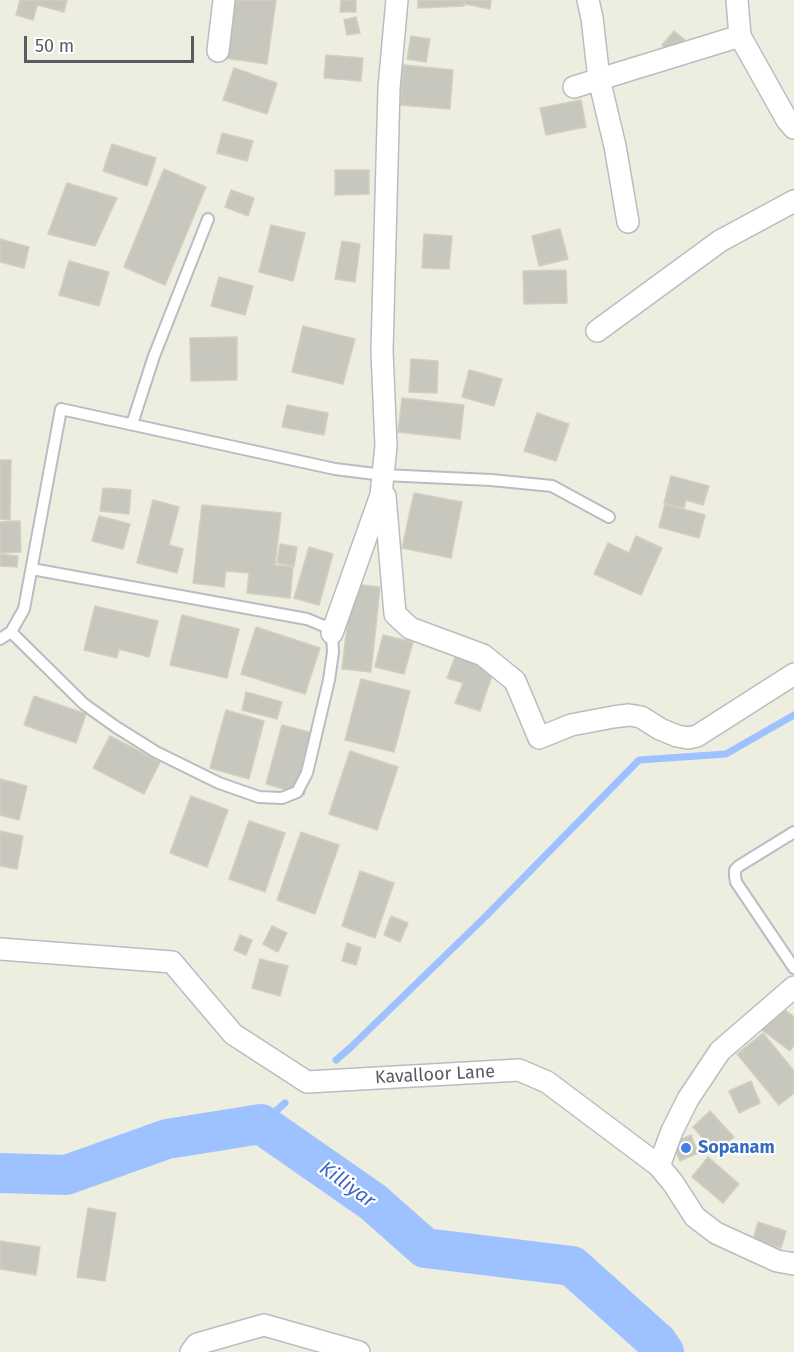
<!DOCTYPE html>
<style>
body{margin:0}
#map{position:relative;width:794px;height:1352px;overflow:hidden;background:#edede0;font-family:"Fira Sans",sans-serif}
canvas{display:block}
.scale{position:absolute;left:24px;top:36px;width:170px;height:27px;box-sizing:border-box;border:3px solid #595b62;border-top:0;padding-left:8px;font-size:18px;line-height:21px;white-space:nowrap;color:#595b62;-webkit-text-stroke:4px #fff;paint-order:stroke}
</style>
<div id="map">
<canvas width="794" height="1352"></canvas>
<div class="scale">50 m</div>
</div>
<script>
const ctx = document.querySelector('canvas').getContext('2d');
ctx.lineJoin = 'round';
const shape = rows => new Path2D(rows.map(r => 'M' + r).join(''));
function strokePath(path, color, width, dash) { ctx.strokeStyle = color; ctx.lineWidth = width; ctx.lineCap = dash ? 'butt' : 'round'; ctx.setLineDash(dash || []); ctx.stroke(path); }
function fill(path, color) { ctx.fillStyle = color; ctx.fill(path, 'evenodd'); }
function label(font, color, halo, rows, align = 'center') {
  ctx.font = font + ' "Fira Sans",sans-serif'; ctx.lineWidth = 4.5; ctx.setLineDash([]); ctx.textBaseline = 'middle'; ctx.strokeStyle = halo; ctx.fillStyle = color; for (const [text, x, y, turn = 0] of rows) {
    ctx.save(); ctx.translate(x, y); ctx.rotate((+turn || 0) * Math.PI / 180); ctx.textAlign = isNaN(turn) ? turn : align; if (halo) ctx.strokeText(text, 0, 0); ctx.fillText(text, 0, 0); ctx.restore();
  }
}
strokePath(shape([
 [336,1060,350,1048,485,917,639,760,726,754,794,715],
 [261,1124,285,1103]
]), '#9ec2ff', 7);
strokePath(shape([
 [0,1173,66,1175,167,1139,261,1124,373,1202,425,1248,572,1266,658,1343,664,1352]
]), '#9ec2ff', 40);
const building = shape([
 [20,0,67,0,64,12,37,5,33,20,16,15,20,0],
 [231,0,276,0,267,64,224,58,231,0],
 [341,0,356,0,356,12,340,12,341,0],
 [418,0,464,0,464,6,418,8,418,0],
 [465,0,491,0,490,9,465,4,465,0],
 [356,17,360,33,347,35,344,20,356,17],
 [674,31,685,40,673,55,662,45,674,31],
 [411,36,430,39,426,62,407,59,411,36],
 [326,55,363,58,361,81,324,78,326,55],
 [403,65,453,70,450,109,400,105,403,65],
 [234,68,277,83,267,114,223,100,234,68],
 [581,100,586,127,546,135,540,108,581,100],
 [222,133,253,141,247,161,217,153,222,133],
 [112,144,156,158,147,186,103,171,112,144],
 [164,169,206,187,165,285,124,267,164,169],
 [335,170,369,170,369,194,335,195,335,170],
 [67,183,117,198,95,246,48,234,67,183],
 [231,190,254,198,248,216,225,207,231,190],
 [271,225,305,233,293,281,259,272,271,225],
 [560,229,568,259,539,266,532,236,560,229],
 [424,234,452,236,449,269,422,268,424,234],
 [0,239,29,247,24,268,0,262,0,239],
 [342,241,360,244,355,282,335,279,342,241],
 [69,261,109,272,99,306,59,295,69,261],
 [566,270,567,303,524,304,523,271,566,270],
 [219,277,253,286,245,315,211,306,219,277],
 [303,326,355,339,343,384,292,372,303,326],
 [237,337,237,380,191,381,190,338,237,337],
 [411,359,438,361,437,393,409,392,411,359],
 [469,370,502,379,494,406,462,397,469,370],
 [402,398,464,405,460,439,398,432,402,398],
 [287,405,328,413,324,435,282,427,287,405],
 [537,413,569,424,556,461,524,451,537,413],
 [0,460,11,460,10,520,0,519,0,460],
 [671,476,709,486,703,505,686,500,684,508,664,503,671,476],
 [103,488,131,490,129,514,100,511,103,488],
 [414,493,462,502,451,558,402,548,414,493],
 [153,500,179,507,169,545,183,549,177,573,137,563,153,500],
 [665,504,705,515,699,538,659,527,665,504],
 [202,505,281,513,275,565,293,567,290,598,247,593,249,573,226,571,224,587,193,583,202,505],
 [99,516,130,524,123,549,92,541,99,516],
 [20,521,21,552,0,553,0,522,20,521],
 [636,536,662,548,641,595,594,574,608,543,629,553,636,536],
 [280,544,297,547,294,566,277,563,280,544],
 [309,547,333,554,319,605,294,598,309,547],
 [0,554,18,556,17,567,0,566,0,554],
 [352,584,380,587,371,672,342,669,352,584],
 [95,606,158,621,149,657,119,649,117,658,84,650,95,606],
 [182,615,239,629,227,678,170,665,182,615],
 [256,627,320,648,305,694,241,674,256,627],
 [383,635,413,642,404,674,375,667,383,635],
 [455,657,494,670,480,711,455,703,463,683,447,678,455,657],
 [361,679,410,691,394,752,345,740,361,679],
 [246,692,282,702,277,719,242,710,246,692],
 [34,696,86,714,76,743,24,725,34,696],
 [226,710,264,721,249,779,210,768,226,710],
 [282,725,320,735,304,795,266,784,282,725],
 [110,736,160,762,144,794,93,768,110,736],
 [350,751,398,767,377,830,329,814,350,751],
 [0,779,27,786,19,820,0,815,0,779],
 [191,796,228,810,207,867,170,853,191,796],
 [249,821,285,833,265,892,229,879,249,821],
 [0,831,23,836,17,869,0,866,0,831],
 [301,832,339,845,315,914,277,900,301,832],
 [360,871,394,883,375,938,342,926,360,871],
 [391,916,408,923,400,942,384,935,391,916],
 [272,926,287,933,278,952,263,944,272,926],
 [240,935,252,940,246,955,234,950,240,935],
 [347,943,361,948,356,965,342,961,347,943],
 [260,959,288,966,280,996,252,988,260,959],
 [780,1006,794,1017,794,1045,790,1051,762,1030,780,1006],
 [763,1033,794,1071,794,1093,779,1105,737,1054,763,1033],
 [751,1081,760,1103,739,1113,729,1091,751,1081],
 [710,1111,734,1137,716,1153,693,1127,710,1111],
 [691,1135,698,1153,680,1161,673,1143,691,1135],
 [708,1157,739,1184,723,1203,692,1177,708,1157],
 [88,1208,116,1213,105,1281,77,1277,88,1208],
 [758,1222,786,1231,781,1248,753,1240,758,1222],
 [0,1241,40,1247,36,1275,0,1269,0,1241]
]);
fill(building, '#c8c7bd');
strokePath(building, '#d2cfbe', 1.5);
const lane = shape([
 [132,424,154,356,208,219],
 [11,632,84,704,116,727,156,752,219,783,259,797,282,798,297,792,307,773,329,680,333,652,332,633,324,626,307,619,32,569],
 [0,639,11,632,24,609,61,409,335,469,383,475,491,480,552,486,609,517],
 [794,832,739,866,735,870,735,876,736,882,794,968]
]);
const street = shape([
 [588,0,592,18,599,79,615,146,628,222],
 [737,0,740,36,787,120,794,128],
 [218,51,224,0],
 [574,87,740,36],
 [597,331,720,241,794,201],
 [385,496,395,614,410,628,483,655,515,681,539,738,571,725,613,717,629,715,641,717,660,729,677,736,688,738,697,736,794,674],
 [332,633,381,495,386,446,382,351,389,88,397,0],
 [0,949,172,962,233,1034,307,1082,519,1070,547,1082,659,1166,672,1131,688,1099,720,1051,794,987],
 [659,1166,673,1183,695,1217,716,1233,777,1261,794,1264],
 [191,1352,197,1344,264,1325,359,1352]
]);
strokePath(lane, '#bbbcc3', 14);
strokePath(street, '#bbbcc3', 24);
strokePath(lane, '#fff', 10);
strokePath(street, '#fff', 21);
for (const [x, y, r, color] of [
 [686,1148,6,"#3f7fe0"]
]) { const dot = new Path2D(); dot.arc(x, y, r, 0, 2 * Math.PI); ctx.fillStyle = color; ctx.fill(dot); strokePath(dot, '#fff', 2); }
label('18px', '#595b62', '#fff', [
 ["Kavalloor Lane",435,1075,-3]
]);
label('bold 18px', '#366cbe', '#fff', [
 ["Sopanam",698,1148]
], 'left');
label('italic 20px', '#3c65c7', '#fff', [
 ["Killiyar",347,1185,36]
]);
</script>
